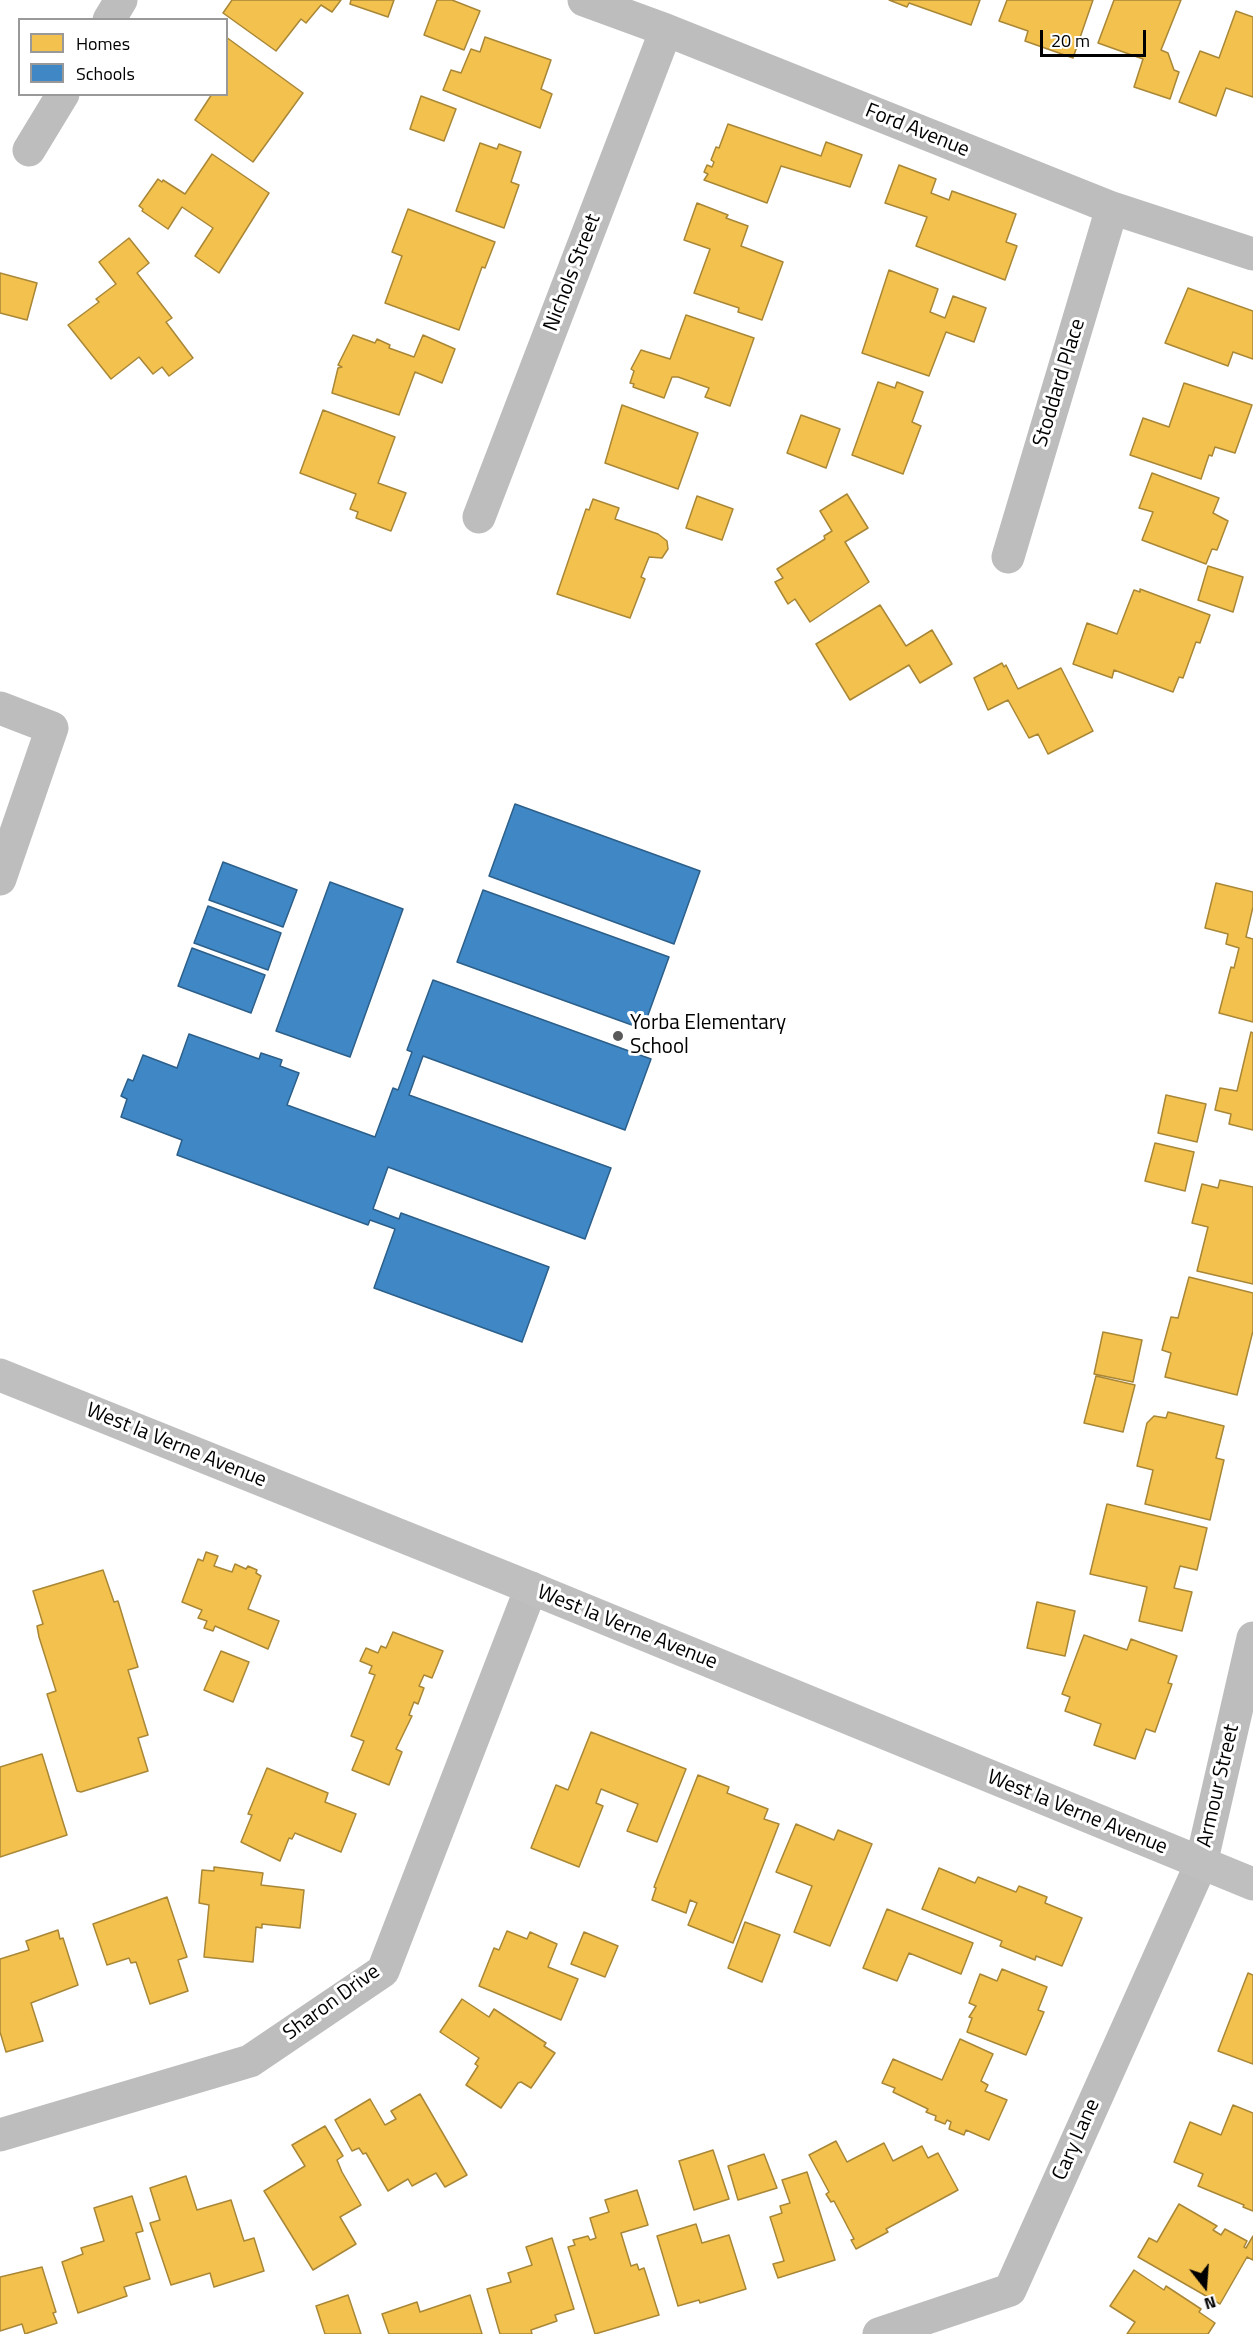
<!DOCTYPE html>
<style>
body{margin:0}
#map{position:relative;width:1253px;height:2334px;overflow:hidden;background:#fff;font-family:"Titillium Web",sans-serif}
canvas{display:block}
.legend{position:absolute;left:18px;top:18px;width:210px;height:78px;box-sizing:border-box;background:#fff;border:2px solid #999;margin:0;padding:8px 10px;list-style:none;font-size:18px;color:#000}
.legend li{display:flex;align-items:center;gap:12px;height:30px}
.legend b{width:30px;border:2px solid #999}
.north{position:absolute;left:1175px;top:2256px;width:60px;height:60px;-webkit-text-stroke:4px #fff;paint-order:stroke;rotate:163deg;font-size:16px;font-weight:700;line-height:24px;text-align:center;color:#000}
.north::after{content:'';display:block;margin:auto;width:21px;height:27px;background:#000;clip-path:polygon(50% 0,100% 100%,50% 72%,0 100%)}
.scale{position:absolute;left:1040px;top:30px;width:106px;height:27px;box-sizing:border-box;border:3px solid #000;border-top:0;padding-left:8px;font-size:18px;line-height:21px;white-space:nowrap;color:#000;-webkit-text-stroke:4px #fff;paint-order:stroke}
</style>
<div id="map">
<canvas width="1253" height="2334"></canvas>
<ul class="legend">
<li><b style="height:16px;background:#f2c14e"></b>Homes</li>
<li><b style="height:16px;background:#3f88c5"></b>Schools</li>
</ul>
<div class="north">N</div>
<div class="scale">20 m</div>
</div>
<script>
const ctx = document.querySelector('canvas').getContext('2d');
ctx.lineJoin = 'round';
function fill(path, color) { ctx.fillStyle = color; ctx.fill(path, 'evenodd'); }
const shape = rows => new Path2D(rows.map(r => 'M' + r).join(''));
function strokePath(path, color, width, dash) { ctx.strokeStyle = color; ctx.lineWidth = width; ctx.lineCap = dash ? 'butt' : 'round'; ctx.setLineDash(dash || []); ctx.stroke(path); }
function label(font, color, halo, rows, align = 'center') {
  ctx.font = font + ' "Titillium Web",sans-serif'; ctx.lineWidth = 6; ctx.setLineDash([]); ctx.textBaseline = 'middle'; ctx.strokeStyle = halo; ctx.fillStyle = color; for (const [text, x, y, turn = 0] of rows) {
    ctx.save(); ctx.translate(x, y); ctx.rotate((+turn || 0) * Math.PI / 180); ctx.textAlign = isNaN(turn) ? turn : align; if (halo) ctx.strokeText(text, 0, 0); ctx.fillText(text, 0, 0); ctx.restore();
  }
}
const homes = shape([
 [232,0,341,0,332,12,321,5,306,23,301,19,276,51,223,13,232,0],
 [351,0,394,0,388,17,350,4,351,0],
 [437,0,452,0,480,11,464,50,424,35,437,0],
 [889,0,980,0,971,25,909,3,907,7,889,0],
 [1007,0,1093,0,1073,58,1025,41,1028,31,999,21,1007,0],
 [1114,0,1181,0,1161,50,1168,53,1174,70,1179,72,1170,99,1134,87,1143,59,1098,43,1114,0],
 [1236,11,1253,17,1253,97,1226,88,1216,116,1179,102,1200,51,1219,58,1236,11],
 [226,37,303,93,253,162,195,120,212,94,226,94,226,37],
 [485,37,551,60,541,89,552,94,540,128,443,90,451,70,461,73,471,49,480,52,485,37],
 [421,96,456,109,444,141,410,129,421,96],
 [728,124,821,156,826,142,862,155,850,187,781,166,767,203,704,180,708,174,704,172,707,165,712,167,714,162,711,160,716,147,719,148,728,124],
 [480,143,497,149,499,144,521,152,511,182,519,185,504,228,456,211,480,143],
 [212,154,269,193,219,273,195,256,213,228,182,207,168,229,142,211,143,209,139,206,158,179,162,182,163,180,185,194,212,154],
 [899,165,936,179,931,193,949,200,952,191,1016,214,1006,242,1017,246,1005,280,916,246,927,217,885,203,899,165],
 [697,203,728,215,726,218,748,226,741,246,783,262,762,320,738,312,739,308,694,293,710,249,684,240,697,203],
 [408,209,495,242,485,268,482,267,459,330,385,303,402,256,392,252,408,209],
 [129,238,149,263,137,273,172,318,166,322,193,358,169,376,162,367,153,374,139,357,111,379,68,325,99,302,96,299,116,284,99,262,129,238],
 [889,270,938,289,930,312,945,318,953,296,986,308,974,342,946,332,929,376,862,353,889,270],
 [0,273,37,283,27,320,0,313,0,273],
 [1188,288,1253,311,1253,359,1233,352,1228,366,1165,343,1188,288],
 [686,315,754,338,730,406,705,397,709,388,678,377,672,377,664,398,633,387,634,384,630,383,634,371,631,369,641,350,670,359,686,315],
 [353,335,375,343,377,339,390,345,389,348,414,357,423,335,455,349,442,383,415,372,399,415,332,393,338,368,342,367,338,365,353,335],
 [878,382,895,388,897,382,923,392,912,422,921,426,903,474,852,455,878,382],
 [1184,383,1252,405,1235,453,1215,447,1212,456,1209,455,1201,479,1130,455,1143,418,1169,427,1184,383],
 [622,405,698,433,678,489,605,463,622,405],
 [323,410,395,437,378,483,406,493,391,531,356,518,358,512,350,509,356,494,300,473,323,410],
 [801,415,840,429,826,468,787,453,801,415],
 [1152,473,1219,498,1213,513,1228,521,1217,550,1212,549,1206,564,1142,540,1153,512,1139,508,1152,473],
 [847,494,868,528,845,542,869,582,810,622,795,599,788,604,775,582,783,578,777,569,825,539,824,536,832,531,820,511,847,494],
 [697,496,733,509,722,540,686,528,697,496],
 [593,499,619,508,615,519,658,534,667,541,668,549,662,558,649,557,641,577,645,579,630,618,557,594,586,509,589,510,593,499],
 [1208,566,1243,577,1233,612,1198,600,1208,566],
 [1140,589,1210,615,1200,643,1196,642,1183,678,1179,677,1173,692,1114,670,1112,678,1073,664,1087,623,1117,634,1134,590,1140,592,1140,589],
 [880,605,906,646,932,630,952,664,920,683,909,665,850,700,816,644,880,605],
 [1002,663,1004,667,1006,665,1018,689,1061,668,1093,731,1048,754,1038,734,1029,738,1008,700,988,710,974,678,1002,663],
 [1216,883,1253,892,1253,907,1246,937,1253,939,1253,1022,1219,1013,1231,967,1234,968,1239,948,1226,944,1228,934,1205,928,1216,883],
 [1251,1032,1253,1033,1253,1130,1229,1124,1231,1114,1215,1110,1220,1088,1237,1091,1251,1032],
 [1166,1095,1206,1104,1197,1142,1158,1133,1166,1095],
 [1155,1143,1194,1152,1185,1191,1145,1181,1155,1143],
 [1220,1180,1253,1187,1253,1284,1197,1271,1208,1227,1192,1223,1202,1184,1218,1188,1220,1180],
 [1189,1277,1253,1293,1253,1331,1237,1395,1165,1377,1171,1353,1162,1350,1171,1317,1178,1318,1189,1277],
 [1103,1332,1142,1340,1133,1382,1094,1374,1103,1332],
 [1096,1376,1135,1385,1123,1432,1084,1423,1096,1376],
 [1168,1412,1224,1426,1216,1458,1224,1460,1210,1520,1145,1504,1153,1470,1137,1466,1147,1423,1154,1416,1166,1418,1168,1412],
 [1107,1504,1207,1528,1197,1570,1180,1566,1174,1588,1192,1592,1182,1631,1139,1621,1147,1587,1090,1574,1107,1504],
 [206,1552,218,1556,214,1566,232,1572,235,1564,246,1569,248,1566,257,1570,256,1573,261,1576,248,1609,279,1621,268,1649,215,1626,213,1631,204,1628,207,1621,198,1618,202,1610,182,1602,198,1559,203,1561,206,1552],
 [103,1570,114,1602,118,1601,138,1667,128,1670,148,1735,138,1738,148,1771,81,1792,77,1791,47,1694,56,1691,39,1637,37,1626,43,1624,33,1591,103,1570],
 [1037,1602,1075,1611,1065,1656,1027,1648,1037,1602],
 [393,1632,443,1651,432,1678,424,1675,419,1686,424,1688,418,1704,414,1702,409,1715,412,1716,396,1749,402,1752,389,1785,352,1770,364,1741,351,1736,375,1675,369,1673,372,1666,360,1661,366,1648,378,1653,381,1646,386,1648,393,1632],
 [1084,1635,1127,1650,1131,1639,1177,1656,1168,1683,1172,1684,1155,1732,1146,1729,1135,1759,1094,1745,1101,1724,1065,1711,1070,1697,1062,1694,1084,1635],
 [221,1651,249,1662,233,1702,204,1690,221,1651],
 [591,1732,686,1769,657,1842,627,1831,638,1804,601,1789,596,1803,603,1806,579,1867,531,1848,556,1785,568,1790,591,1732],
 [42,1754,67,1835,0,1857,0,1767,42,1754],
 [267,1768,328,1793,325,1802,356,1814,341,1852,295,1833,292,1839,289,1838,280,1861,241,1842,252,1815,248,1814,267,1768],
 [698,1775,729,1787,727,1793,768,1809,764,1819,779,1824,733,1943,688,1925,697,1903,690,1900,686,1913,652,1900,656,1888,654,1887,698,1775],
 [796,1824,834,1840,838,1830,872,1844,830,1946,794,1932,812,1886,776,1872,796,1824],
 [214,1867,263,1873,261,1885,304,1890,300,1928,262,1924,262,1928,256,1927,253,1962,204,1957,209,1905,199,1903,202,1870,214,1871,214,1867],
 [939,1868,975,1883,978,1877,1016,1892,1019,1886,1047,1897,1045,1903,1082,1918,1062,1966,1036,1956,1035,1960,1000,1946,1002,1941,922,1909,939,1868],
 [167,1897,187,1957,178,1960,188,1991,150,2004,136,1962,131,1963,129,1958,107,1965,93,1924,167,1897],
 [887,1909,973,1943,961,1974,909,1953,897,1981,863,1968,887,1909],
 [745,1922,780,1935,762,1982,728,1968,745,1922],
 [58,1930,60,1939,63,1938,78,1985,31,2003,43,2041,6,2052,0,2032,0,1959,29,1950,26,1941,58,1930],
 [507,1931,527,1939,530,1932,557,1944,548,1967,578,1979,561,2020,479,1986,494,1948,499,1950,507,1931],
 [584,1932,618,1946,605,1977,571,1964,584,1932],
 [1002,1969,1047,1987,1038,2010,1044,2012,1026,2055,967,2032,972,2018,969,2017,976,2006,969,2003,980,1974,997,1981,1002,1969],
 [1248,1973,1253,1975,1253,2064,1218,2051,1248,1973],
 [462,1999,489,2017,494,2009,546,2043,544,2046,555,2053,531,2088,521,2082,518,2083,501,2108,466,2085,478,2066,475,2064,479,2058,440,2032,462,1999],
 [960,2039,993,2054,981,2081,988,2085,985,2091,1007,2100,989,2140,966,2130,964,2135,949,2129,951,2122,947,2120,945,2124,935,2120,936,2116,926,2112,928,2109,893,2092,895,2088,882,2083,893,2059,942,2080,960,2039],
 [420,2094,467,2175,445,2187,436,2173,412,2186,408,2179,388,2191,366,2153,363,2154,359,2148,352,2151,335,2120,370,2099,385,2125,396,2119,391,2111,420,2094],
 [1233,2105,1253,2113,1253,2211,1243,2207,1244,2205,1198,2186,1203,2174,1174,2162,1190,2122,1221,2135,1233,2105],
 [325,2126,343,2156,337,2160,342,2172,361,2205,340,2217,356,2244,313,2270,264,2191,305,2166,292,2145,325,2126],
 [836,2141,847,2162,884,2143,893,2161,922,2146,928,2158,938,2153,958,2190,886,2229,888,2232,856,2249,851,2240,854,2239,834,2201,831,2202,826,2194,829,2192,809,2155,836,2141],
 [713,2150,729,2199,694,2210,679,2161,713,2150],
 [764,2154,777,2188,738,2200,728,2166,764,2154],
 [807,2172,835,2260,778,2278,773,2264,784,2261,770,2217,782,2213,780,2206,790,2203,782,2180,807,2172],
 [186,2176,197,2210,231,2200,244,2241,254,2238,264,2271,214,2287,210,2273,171,2285,150,2223,160,2220,150,2188,186,2176],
 [637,2190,648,2225,621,2233,631,2266,637,2264,639,2270,644,2268,659,2315,595,2334,568,2247,575,2245,573,2240,588,2236,590,2240,596,2238,590,2218,609,2212,605,2200,637,2190],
 [132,2196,143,2231,136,2233,150,2279,124,2287,127,2296,78,2313,62,2262,83,2254,81,2248,104,2241,94,2208,132,2196],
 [1179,2204,1217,2226,1213,2230,1221,2235,1225,2229,1247,2241,1244,2247,1246,2248,1253,2236,1253,2260,1247,2257,1220,2304,1138,2257,1149,2238,1157,2242,1179,2204],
 [696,2224,702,2243,729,2235,746,2289,700,2303,699,2300,678,2306,657,2236,696,2224],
 [552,2238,574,2309,555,2315,557,2321,531,2330,532,2334,500,2334,487,2289,511,2282,508,2273,532,2265,526,2247,552,2238],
 [42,2267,56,2312,53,2313,57,2323,25,2334,22,2324,0,2331,0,2277,42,2267],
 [1134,2270,1164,2290,1166,2286,1201,2309,1199,2312,1215,2323,1208,2334,1127,2334,1135,2322,1110,2306,1134,2270],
 [348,2295,361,2334,325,2334,316,2306,348,2295],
 [470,2295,482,2334,389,2334,382,2314,417,2302,420,2312,470,2295]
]);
fill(homes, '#f2c14e');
strokePath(homes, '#a98737', 1.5);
const schools = shape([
 [515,804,700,871,674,944,489,876,515,804],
 [223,862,297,890,283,927,209,900,223,862],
 [330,882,403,909,350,1057,276,1031,330,882],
 [483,890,669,957,643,1029,457,962,483,890],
 [208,906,281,933,268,970,194,943,208,906],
 [192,948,265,975,251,1013,178,986,192,948],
 [433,980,651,1059,625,1130,423,1056,409,1095,611,1168,585,1239,388,1167,373,1209,399,1219,401,1213,549,1267,522,1342,374,1288,395,1229,370,1220,368,1225,177,1155,182,1140,121,1117,127,1099,121,1096,128,1079,133,1081,143,1055,177,1068,189,1034,259,1059,261,1053,282,1060,280,1066,299,1073,287,1105,375,1137,393,1088,398,1090,412,1052,407,1050,433,980]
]);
fill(schools, '#3f88c5');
strokePath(schools, '#2c5f8a', 1.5);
strokePath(shape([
 [584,0,666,30,1112,208,1253,254],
 [109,20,121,0],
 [29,150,63,94],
 [479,517,666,30],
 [1008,557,1112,208],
 [0,708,52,728,0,879],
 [0,2135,250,2061,383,1971,531,1588],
 [879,2334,1010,2290,1201,1864,1253,1638]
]), '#bdbdbd', 33);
strokePath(shape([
 [0,1375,531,1588,1253,1884]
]), '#bfbfbf', 33);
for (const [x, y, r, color] of [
 [618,1036,6,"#595959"]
]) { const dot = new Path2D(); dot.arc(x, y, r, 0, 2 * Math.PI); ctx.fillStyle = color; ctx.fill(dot); strokePath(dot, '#fff', 2); }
label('21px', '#000', '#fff', [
 ["Ford Avenue",917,131,22],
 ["Nichols Street",573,273,-69],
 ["Stoddard Place",1060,383,-73],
 ["West la Verne Avenue",176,1446,22],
 ["West la Verne Avenue",627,1628,22],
 ["Armour Street",1219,1786,-77],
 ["West la Verne Avenue",1077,1813,22],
 ["Sharon Drive",332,2003,-36],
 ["Cary Lane",1077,2140,-66]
]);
label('21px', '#000', '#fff', [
 ["Yorba Elementary",630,1024],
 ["School",630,1048]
], 'left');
</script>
